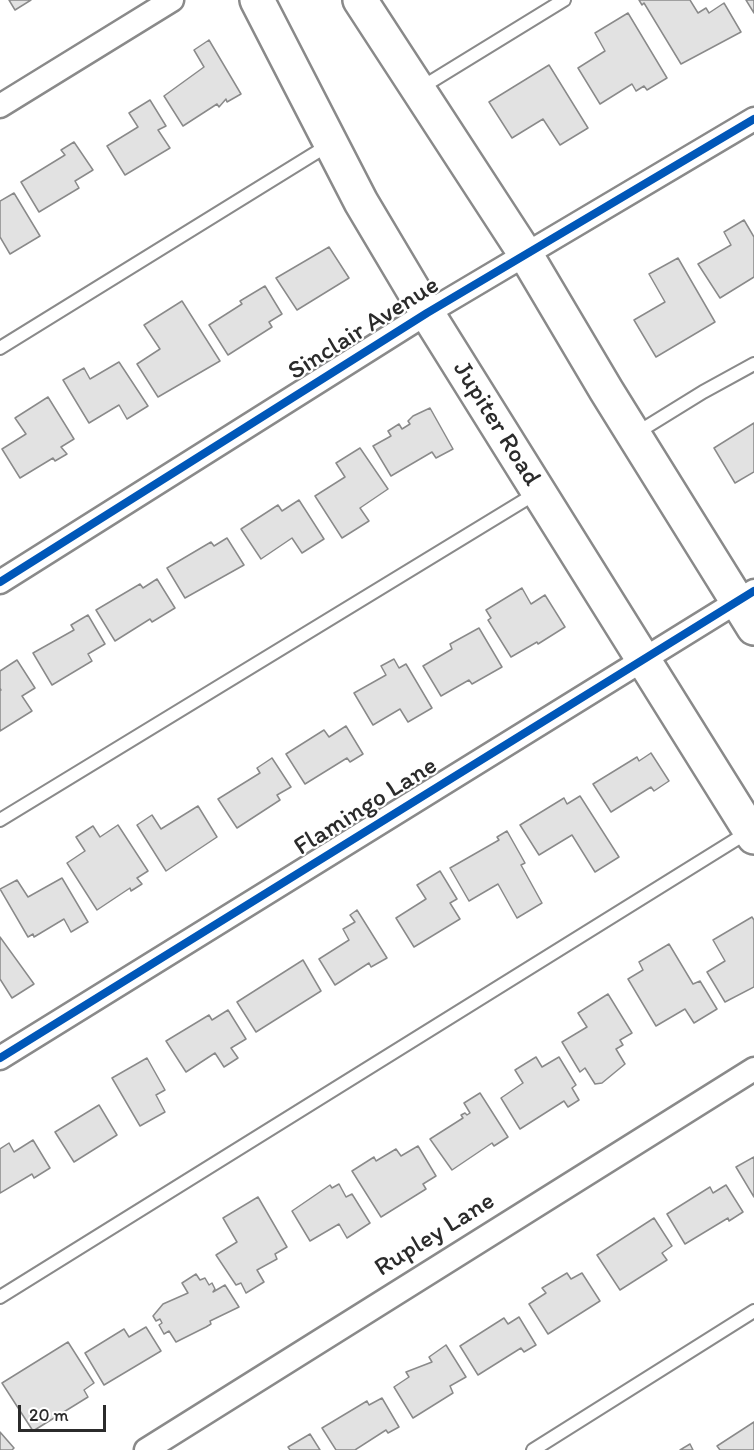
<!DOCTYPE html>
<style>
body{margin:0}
#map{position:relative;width:754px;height:1450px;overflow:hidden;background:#fff;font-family:Itim,sans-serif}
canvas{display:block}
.scale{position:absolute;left:18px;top:1405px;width:88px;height:27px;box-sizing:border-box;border:3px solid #2b2b2b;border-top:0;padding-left:8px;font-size:18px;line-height:21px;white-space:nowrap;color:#2b2b2b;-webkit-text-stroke:4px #fff;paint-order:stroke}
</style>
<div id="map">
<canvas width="754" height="1450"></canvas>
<div class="scale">20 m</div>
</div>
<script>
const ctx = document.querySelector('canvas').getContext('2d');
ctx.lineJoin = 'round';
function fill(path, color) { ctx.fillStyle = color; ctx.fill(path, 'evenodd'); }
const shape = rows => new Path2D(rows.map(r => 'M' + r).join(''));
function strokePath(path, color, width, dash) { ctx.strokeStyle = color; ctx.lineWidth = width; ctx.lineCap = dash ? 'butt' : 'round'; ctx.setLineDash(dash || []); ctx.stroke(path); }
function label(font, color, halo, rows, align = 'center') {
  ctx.font = font + ' Itim,sans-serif'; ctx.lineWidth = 4.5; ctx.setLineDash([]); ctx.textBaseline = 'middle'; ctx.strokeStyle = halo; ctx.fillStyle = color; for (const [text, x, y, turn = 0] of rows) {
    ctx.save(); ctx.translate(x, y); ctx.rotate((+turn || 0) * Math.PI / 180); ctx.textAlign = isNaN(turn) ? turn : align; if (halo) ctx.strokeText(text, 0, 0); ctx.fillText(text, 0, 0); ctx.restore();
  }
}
const building = shape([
 [9,0,31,0,15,10,9,0],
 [639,0,690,0,698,13,706,8,709,13,724,3,741,32,681,64,644,3,642,5,639,0],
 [746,0,754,0,754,13,746,0],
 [628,13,667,78,647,90,644,86,636,91,632,84,600,104,578,68,605,51,595,33,628,13],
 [209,40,241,94,227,102,226,99,219,107,217,104,183,126,164,96,204,67,194,50,209,40],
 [549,65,588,128,560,145,543,119,512,138,489,102,549,65],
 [150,100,166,126,158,130,170,148,125,175,107,146,138,127,129,113,150,100],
 [74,142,93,170,75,181,79,188,39,212,21,182,65,155,61,150,74,142],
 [14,193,40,236,10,254,0,237,0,201,14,193],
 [744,220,754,237,754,277,720,298,698,264,731,245,724,232,744,220],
 [329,247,349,278,297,310,276,278,329,247],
 [678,258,715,322,656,357,634,320,665,302,649,274,678,258],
 [265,286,282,314,269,322,272,327,228,355,209,325,242,304,240,301,265,286],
 [182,301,220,361,158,397,137,364,160,349,144,325,182,301],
 [119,362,148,406,127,419,119,405,89,423,63,380,84,368,90,379,119,362],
 [48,397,74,439,61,447,67,454,55,461,53,458,20,478,2,449,26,434,15,418,48,397],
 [430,408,453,449,436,458,432,452,391,476,373,446,391,436,388,431,399,424,402,429,410,424,408,421,413,416,430,408],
 [754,423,754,472,735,483,714,448,754,423],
 [360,448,388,489,360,508,369,521,342,538,315,496,345,477,336,463,360,448],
 [299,500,324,539,302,553,292,538,261,559,241,529,278,505,282,511,299,500],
 [227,538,244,565,185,598,167,568,211,542,214,546,227,538],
 [157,579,175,608,152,622,150,619,115,641,96,610,140,584,143,588,157,579],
 [522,588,531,604,545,595,565,627,538,644,537,642,511,657,488,620,491,618,486,610,522,588],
 [88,615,105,644,88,654,92,661,52,685,33,653,74,630,71,625,88,615],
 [479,628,502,667,472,684,469,680,441,696,423,666,452,649,450,644,479,628],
 [394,659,399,668,406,664,432,708,408,722,400,709,373,725,354,693,386,675,381,666,394,659],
 [17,660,35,688,22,696,32,711,0,731,0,691,1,690,0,688,0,671,17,660],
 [346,726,363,754,350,762,347,758,305,784,286,754,324,730,329,737,346,726],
 [651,753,669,781,654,791,651,787,611,812,593,784,637,757,639,761,651,753],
 [272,758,291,787,277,795,280,800,237,828,218,799,260,773,257,768,272,758],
 [580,796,619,857,595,872,572,835,539,855,520,825,564,798,567,804,580,796],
 [198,806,217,837,166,871,137,825,152,815,161,829,198,806],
 [118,825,148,871,137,878,142,884,131,891,130,888,97,910,67,863,85,851,76,837,93,826,100,837,118,825],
 [507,831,525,863,521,865,542,903,517,918,498,884,469,901,450,868,499,840,497,837,507,831],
 [440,871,457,899,450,903,460,919,414,947,396,918,426,899,417,885,440,871],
 [62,878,88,922,71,932,64,919,34,937,33,934,28,937,0,889,17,880,28,897,62,878],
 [357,910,387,958,371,967,369,963,335,985,319,959,349,940,343,929,355,922,350,915,357,910],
 [752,917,754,920,754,987,725,1002,707,972,725,961,713,940,752,917],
 [0,937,34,984,12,998,0,979,0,937],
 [669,944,693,984,700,981,717,1009,694,1023,685,1009,656,1026,628,979,643,970,639,962,669,944],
 [303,960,321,991,256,1032,237,1002,303,960],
 [608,994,632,1033,620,1040,623,1045,616,1049,625,1064,602,1083,595,1084,585,1068,580,1072,562,1042,587,1027,578,1013,608,994],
 [228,1010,246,1039,231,1048,238,1058,224,1067,215,1053,186,1072,166,1041,209,1015,212,1020,228,1010],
 [536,1057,542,1067,559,1057,576,1085,572,1088,579,1100,568,1107,564,1101,520,1129,501,1098,523,1083,515,1070,536,1057],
 [147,1058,165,1090,156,1095,165,1112,140,1126,112,1078,147,1058],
 [480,1093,508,1137,494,1146,492,1143,452,1170,430,1139,463,1118,461,1115,465,1113,467,1115,470,1113,464,1103,480,1093],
 [99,1105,117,1135,74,1162,55,1132,99,1105],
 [33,1140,50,1168,34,1178,32,1174,0,1193,0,1149,9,1143,14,1152,33,1140],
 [418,1146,436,1176,423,1184,426,1189,381,1217,352,1171,374,1157,376,1161,396,1149,401,1156,418,1146],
 [754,1157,754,1197,736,1167,754,1157],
 [339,1184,346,1197,352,1194,370,1223,347,1238,339,1224,310,1241,292,1211,330,1185,332,1188,339,1184],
 [726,1185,743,1212,729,1221,728,1218,685,1244,667,1214,710,1187,713,1193,726,1185],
 [258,1197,287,1247,275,1254,277,1259,257,1270,264,1282,246,1293,241,1283,236,1285,216,1255,237,1242,223,1218,258,1197],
 [654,1218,672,1246,662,1253,667,1260,620,1290,597,1255,654,1218],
 [567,1273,571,1279,582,1273,600,1301,548,1334,529,1304,546,1293,542,1288,567,1273],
 [196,1274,200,1280,205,1278,209,1285,212,1283,215,1289,213,1292,225,1285,239,1307,210,1321,211,1324,206,1327,176,1342,169,1331,164,1334,159,1325,162,1323,160,1319,156,1321,153,1316,163,1304,188,1293,182,1283,196,1274],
 [519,1317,536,1345,524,1352,521,1348,478,1375,460,1346,504,1318,508,1324,519,1317],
 [146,1327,161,1351,104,1385,85,1353,124,1329,129,1337,146,1327],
 [68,1342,94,1383,84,1390,88,1397,33,1431,2,1383,68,1342],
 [446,1345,466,1377,450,1386,453,1393,413,1418,394,1387,409,1377,406,1372,432,1362,429,1357,446,1345],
 [382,1398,399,1427,388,1433,386,1430,355,1450,336,1450,322,1428,367,1401,369,1405,382,1398],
 [754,1422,754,1450,720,1450,717,1446,754,1422],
 [0,1432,14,1448,12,1450,0,1450,0,1432],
 [310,1434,320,1450,290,1450,288,1447,310,1434],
 [690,1444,693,1450,680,1450,690,1444]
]);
fill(building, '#e2e2e2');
strokePath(building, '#8a8a8a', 1.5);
const service = shape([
 [419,89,564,0],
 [0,348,330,144],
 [635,434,703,392,754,364],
 [0,820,538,492],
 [0,1297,748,832],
 [533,1450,754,1311]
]);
const minor = shape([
 [0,106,172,0],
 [0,582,427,313,754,119],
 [0,1058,754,591],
 [146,1450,754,1069]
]);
const secondary = shape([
 [257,0,361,202,427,313,754,837],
 [360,0,526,255,606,390,754,628]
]);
strokePath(service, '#8a8a8a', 16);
strokePath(minor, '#8a8a8a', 27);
strokePath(secondary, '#8a8a8a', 38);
strokePath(service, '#fff', 12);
strokePath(minor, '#fff', 22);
strokePath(secondary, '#fff', 33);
strokePath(shape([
 [0,582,427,313,754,119],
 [0,1058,754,591]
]), '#0057b8', 8);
label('26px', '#2b2b2b', '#fff', [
 ["Sinclair Avenue",364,329,-32],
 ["Jupiter Road",496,424,58],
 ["Flamingo Lane",366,807,-32],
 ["Rupley Lane",435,1235,-32]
]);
</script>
